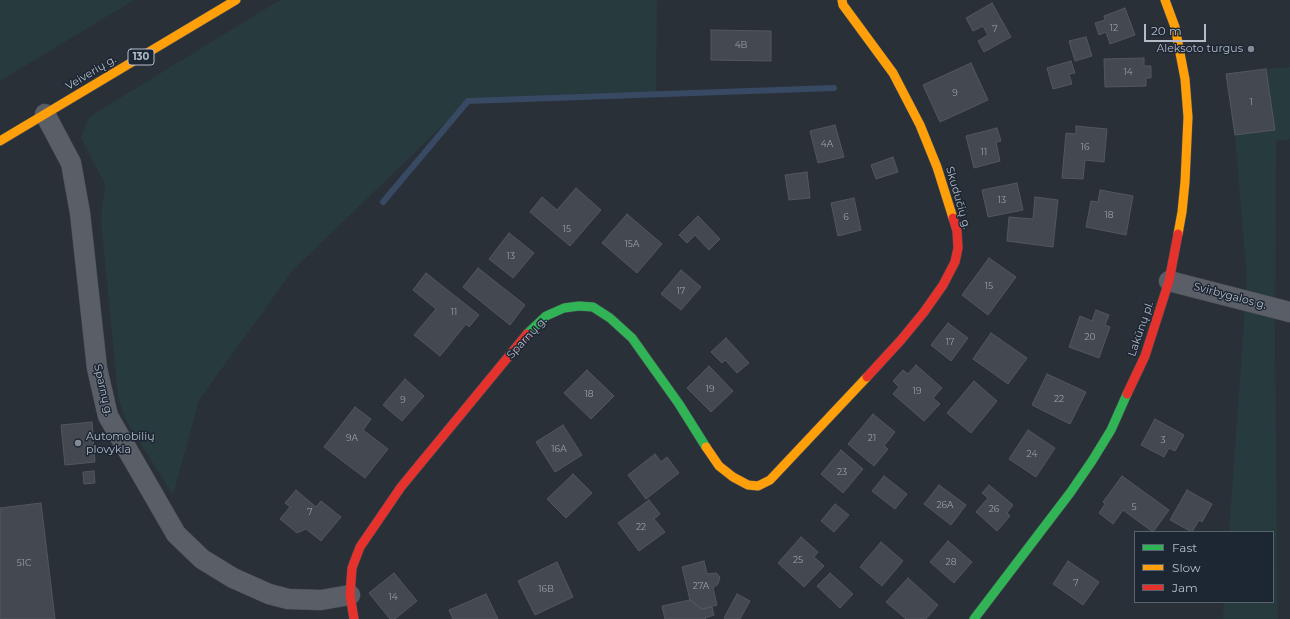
<!DOCTYPE html>
<meta charset="utf-8">
<style>
body{margin:0}
#map{position:relative;width:1290px;height:619px;overflow:hidden;background:#2a3038;font-family:Montserrat,sans-serif}
canvas{display:block}
.legend{position:absolute;left:1134px;top:531px;width:140px;height:72px;box-sizing:border-box;background:#1d2633;border:1px solid #59626f;margin:0;padding:5px 7px;list-style:none;font-size:12px;color:#b4bcc9}
.legend li{display:flex;align-items:center;gap:8px;height:20px}
.legend b{width:20px;border:1px solid #59626f}
.scale{position:absolute;left:1144px;top:24px;width:62px;height:18px;box-sizing:border-box;border:2px solid #b4bcc9;border-top:0;padding-left:5px;font-size:12px;line-height:14px;white-space:nowrap;color:#b4bcc9;-webkit-text-stroke:3px #1d2633;paint-order:stroke}
</style>
<div id="map">
<canvas width="1290" height="619"></canvas>
<ul class="legend">
<li><b style="height:5px;background:#30b455"></b>Fast</li>
<li><b style="height:5px;background:#ff9f0a"></b>Slow</li>
<li><b style="height:5px;background:#e5322d"></b>Jam</li>
</ul>
<div class="scale">20 m</div>
</div>
<script>
const ctx = document.querySelector('canvas').getContext('2d');
ctx.lineJoin = 'round';
function fill(path, color) { ctx.fillStyle = color; ctx.fill(path, 'evenodd'); }
const shape = rows => new Path2D(rows.map(r => 'M' + r).join(''));
function strokePath(path, color, width, dash) { ctx.strokeStyle = color; ctx.lineWidth = width; ctx.lineCap = dash ? 'butt' : 'round'; ctx.setLineDash(dash || []); ctx.stroke(path); }
function label(font, color, halo, rows, align = 'center') {
  ctx.font = font + ' Montserrat,sans-serif'; ctx.lineWidth = 3; ctx.setLineDash([]); ctx.textBaseline = 'middle'; ctx.strokeStyle = halo; ctx.fillStyle = color; for (const [text, x, y, turn = 0] of rows) {
    ctx.save(); ctx.translate(x, y); ctx.rotate((+turn || 0) * Math.PI / 180); ctx.textAlign = isNaN(turn) ? turn : align; if (halo) ctx.strokeText(text, 0, 0); ctx.fillText(text, 0, 0); ctx.restore();
  }
}
fill(shape([
 [0,0,134,0,0,81],
 [280,0,657,0,656,94,468,101,293,270,199,400,173,495,125,419,118,396,101,219,105,184,81,138,89,117],
 [1290,67,1290,139,1276,141,1275,352,1278,619,1223,619,1224,602,1273,602,1273,532,1229,532,1247,280,1235,135,1275,130,1266,69]
]), '#273a3e');
strokePath(shape([
 [383,202,468,101,834,88]
]), '#384963', 6);
const building = shape([
 [992,3,1011,37,984,52,978,41,988,35,983,26,973,31,966,18,992,3],
 [1125,8,1135,35,1110,44,1106,32,1099,35,1095,23,1105,20,1104,16,1125,8],
 [711,30,771,31,771,61,711,60,711,30],
 [1086,37,1092,56,1075,61,1069,41,1086,37],
 [1144,58,1144,66,1151,66,1151,78,1146,78,1146,86,1105,87,1104,59,1144,58],
 [1071,61,1075,73,1069,74,1072,84,1053,89,1047,68,1071,61],
 [971,63,988,100,940,122,923,85,971,63],
 [1266,69,1275,130,1235,135,1226,74,1266,69],
 [835,125,844,157,818,163,810,131,835,125],
 [1076,126,1107,129,1104,162,1085,160,1083,179,1062,178,1066,133,1076,134,1076,126],
 [997,128,1001,141,996,142,1000,161,974,168,966,136,997,128],
 [893,157,898,172,876,179,871,165,893,157],
 [807,172,810,198,789,200,785,175,807,172],
 [1017,183,1023,210,988,217,982,190,1017,183],
 [576,188,601,210,570,246,530,212,542,197,557,210,576,188],
 [1100,190,1133,196,1126,235,1086,227,1091,201,1098,202,1100,190],
 [1035,197,1058,200,1053,247,1007,241,1009,217,1033,219,1035,197],
 [854,198,861,230,838,236,831,203,854,198],
 [627,214,662,244,637,273,602,243,627,214],
 [698,216,720,239,709,250,695,235,687,243,679,235,698,216],
 [509,233,534,253,513,278,489,259,509,233],
 [989,258,1016,277,988,315,962,295,989,258],
 [478,268,525,305,510,325,463,287,478,268],
 [681,270,701,287,681,310,661,294,681,270],
 [426,273,479,315,469,327,466,324,440,356,414,335,436,309,413,290,426,273],
 [1096,310,1109,315,1105,325,1110,327,1099,358,1069,347,1080,316,1092,321,1096,310],
 [948,323,968,338,951,361,931,345,948,323],
 [991,333,1027,358,1008,384,973,359,991,333],
 [726,338,749,363,737,373,725,360,722,363,711,352,726,338],
 [916,365,942,388,933,398,940,404,924,421,893,394,899,387,893,381,903,370,908,374,916,365],
 [709,366,733,391,711,412,687,388,709,366],
 [587,370,614,396,591,419,564,393,587,370],
 [1047,374,1086,392,1070,424,1032,405,1047,374],
 [405,379,424,396,402,421,383,405,405,379],
 [974,381,997,401,971,433,947,413,974,381],
 [355,407,371,419,363,430,388,449,365,478,324,447,355,407],
 [873,414,895,432,884,446,888,449,874,466,848,444,873,414],
 [1155,419,1184,435,1175,451,1169,448,1164,457,1141,445,1155,419],
 [92,422,95,462,65,465,61,425,92,422],
 [563,425,582,455,555,472,536,442,563,425],
 [1028,430,1055,448,1036,477,1009,459,1028,430],
 [841,450,863,469,843,493,821,474,841,450],
 [655,454,661,462,667,457,679,473,646,499,628,475,655,454],
 [94,471,95,483,84,484,83,472,94,471],
 [573,474,592,493,566,518,547,499,573,474],
 [884,476,907,494,895,509,872,491,884,476],
 [1122,476,1169,510,1153,532,1123,510,1113,524,1099,513,1105,504,1103,502,1122,476],
 [939,485,966,505,951,525,924,504,939,485],
 [989,485,1013,505,1007,513,1010,516,997,531,976,512,988,498,982,493,989,485],
 [296,490,316,507,321,501,341,517,321,541,306,529,297,533,280,519,290,507,285,503,296,490],
 [1187,490,1212,504,1202,522,1199,520,1192,532,1170,520,1187,490],
 [649,500,660,514,654,519,665,532,639,551,618,523,649,500],
 [41,503,55,619,0,619,0,508,41,503],
 [835,504,849,515,834,532,821,521,835,504],
 [801,537,818,552,814,557,824,566,804,587,778,563,801,537],
 [948,541,972,562,954,583,930,562,948,541],
 [881,542,903,561,882,586,860,567,881,542],
 [704,561,707,574,716,573,720,577,718,584,713,588,717,605,702,609,690,600,682,567,704,561],
 [1068,561,1099,582,1083,605,1053,584,1068,561],
 [557,562,573,597,535,615,518,581,557,562],
 [394,573,417,601,395,619,390,619,369,593,394,573],
 [830,573,853,594,840,608,817,586,830,573],
 [908,578,938,605,926,619,906,619,886,602,908,578],
 [486,594,498,619,453,619,449,610,486,594],
 [737,594,750,601,740,619,726,619,724,618,737,594],
 [690,600,702,609,712,607,714,615,705,618,706,619,665,619,662,606,690,600]
]);
fill(building, '#444950');
strokePath(building, '#52575f', 1);
const street = shape([
 [45,114,71,163,80,213,97,368,108,416,176,534,202,559,233,578,269,594,288,599,321,600,350,595],
 [1169,281,1290,312]
]);
const fast = shape([
 [527,334,546,316,564,308,579,306,593,307,610,318,632,338,679,404,706,447],
 [974,619,1070,493,1092,461,1111,430,1127,394]
]);
const slow = shape([
 [842,0,843,5,893,73,920,125,937,167,953,218],
 [1165,0,1175,27,1185,79,1188,117,1185,182,1182,212,1178,234],
 [0,141,236,0],
 [706,447,719,466,733,477,748,485,758,486,770,480,867,377]
]);
const jam = shape([
 [867,377,901,340,924,312,943,285,955,262,958,248,957,231,953,218],
 [1127,394,1145,356,1169,281,1178,234],
 [354,619,350,595,352,568,360,547,401,487,527,334]
]);
strokePath(street, '#484c53', 21);
strokePath(fast, '#484c53', 10);
strokePath(slow, '#484c53', 10);
strokePath(jam, '#484c53', 10);
strokePath(street, '#5a5e66', 20);
strokePath(fast, '#30b455', 9);
strokePath(slow, '#ff9f0a', 9);
strokePath(jam, '#e5322d', 9);
for (const [x, y, r, color] of [
 [1251,49,4,"#848b96"],
 [78,443,4,"#848b96"]
]) { const dot = new Path2D(); dot.arc(x, y, r, 0, 2 * Math.PI); ctx.fillStyle = color; ctx.fill(dot); strokePath(dot, '#1d2633', 1.5); }
label('9px', '#989fab', null, [
 ["12",1114,28],
 ["7",995,29],
 ["4B",741,45],
 ["14",1128,72],
 ["9",955,93],
 ["1",1251,102],
 ["4A",827,144],
 ["16",1085,147],
 ["11",984,152],
 ["13",1002,200],
 ["18",1109,215],
 ["6",846,217],
 ["15",567,229],
 ["15A",632,244],
 ["13",511,256],
 ["15",989,286],
 ["17",681,291],
 ["11",454,312],
 ["20",1090,337],
 ["17",950,342],
 ["19",710,389],
 ["19",917,391],
 ["18",589,394],
 ["22",1059,399],
 ["9",403,400],
 ["9A",352,438],
 ["21",872,438],
 ["3",1163,440],
 ["16A",559,449],
 ["24",1032,454],
 ["23",842,472],
 ["26A",945,505],
 ["5",1134,507],
 ["26",994,509],
 ["7",310,512],
 ["22",641,527],
 ["25",798,560],
 ["28",951,562],
 ["51C",24,563],
 ["7",1076,583],
 ["27A",701,586],
 ["16B",546,589],
 ["14",393,597]
]);
for (const [x, y, w] of [
 [141,57,26]
]) { const box = new Path2D(); box.roundRect(x - w / 2, y - 8, w, 16, 3); ctx.fillStyle = '#1d2633'; ctx.fill(box); strokePath(box, '#b4bcc9', 1); }
label('bold 10px', '#b4bcc9', null, [
 ["130",141,57]
]);
label('11px', '#b4bcc9', '#1d2633', [
 ["Aleksoto turgus",1243,49],
 ["Automobilių",86,437,"left"],
 ["plovykla",86,450,"left"]
], 'right');
label('11px', '#b4bcc9', '#1d2633', [
 ["Veiverių g.",91,73,-31],
 ["Skudučių g.",958,198,74],
 ["Svirbygalos g.",1230,296,15],
 ["Lakūnų pl.",1141,329,-71],
 ["Sparnų g.",527,338,-47],
 ["Sparnų g.",103,390,77]
]);
</script>
